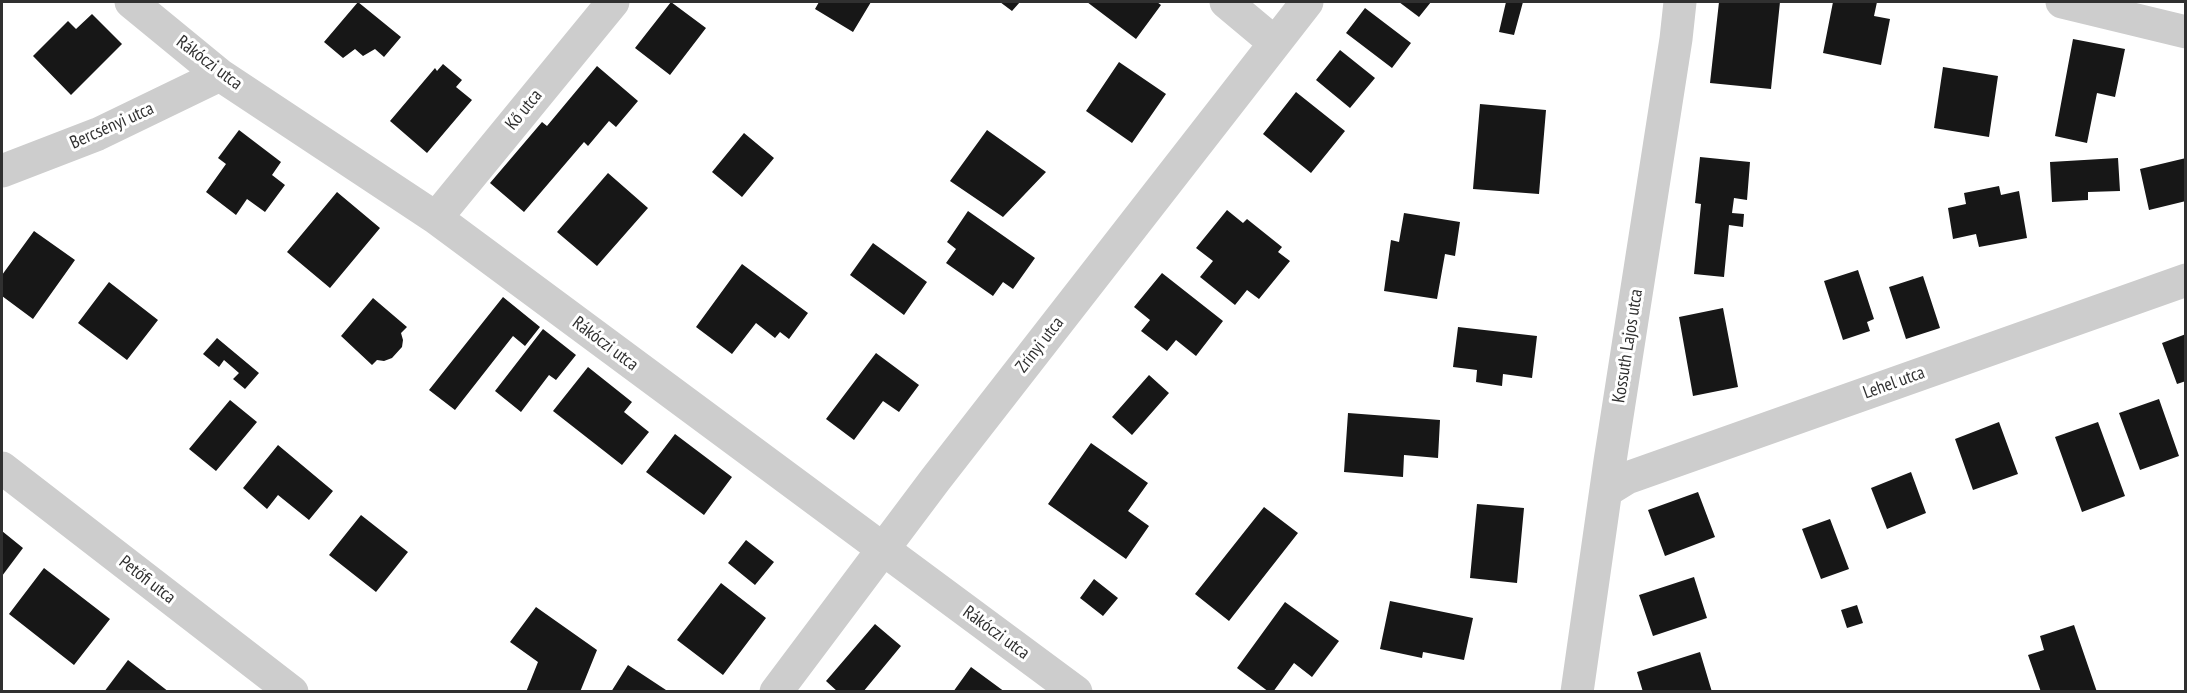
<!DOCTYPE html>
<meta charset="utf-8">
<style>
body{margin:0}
#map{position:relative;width:2187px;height:693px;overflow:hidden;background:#fff;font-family:"PT Sans Narrow",sans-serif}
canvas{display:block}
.frame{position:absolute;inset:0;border:3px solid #303030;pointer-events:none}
</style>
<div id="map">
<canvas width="2187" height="693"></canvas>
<div class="frame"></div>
</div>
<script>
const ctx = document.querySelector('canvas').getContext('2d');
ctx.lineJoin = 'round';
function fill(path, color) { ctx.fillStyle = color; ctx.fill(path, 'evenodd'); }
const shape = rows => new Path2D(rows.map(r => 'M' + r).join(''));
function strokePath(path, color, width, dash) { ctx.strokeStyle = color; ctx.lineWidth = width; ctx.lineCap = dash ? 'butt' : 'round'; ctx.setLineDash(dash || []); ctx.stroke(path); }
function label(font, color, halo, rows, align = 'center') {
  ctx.font = font + ' "PT Sans Narrow",sans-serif'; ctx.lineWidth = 6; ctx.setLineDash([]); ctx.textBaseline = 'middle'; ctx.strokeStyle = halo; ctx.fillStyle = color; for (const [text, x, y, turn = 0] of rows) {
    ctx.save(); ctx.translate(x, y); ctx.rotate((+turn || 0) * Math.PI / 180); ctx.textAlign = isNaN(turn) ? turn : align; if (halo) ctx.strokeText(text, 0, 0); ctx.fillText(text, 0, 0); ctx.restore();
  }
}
fill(shape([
 [358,2,401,37,384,57,375,49,363,56,355,49,343,58,324,42],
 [671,2,706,28,670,75,635,48],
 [819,2,871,2,853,32,815,9],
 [1000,2,1020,2,1012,11],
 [1087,2,1157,2,1161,5,1136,39],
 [1399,2,1431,2,1419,17],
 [1506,2,1523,2,1514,35,1499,32],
 [1719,2,1780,2,1771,89,1710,83],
 [1833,2,1877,2,1874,16,1890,19,1881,65,1823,53],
 [1365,8,1411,43,1392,68,1346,33],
 [92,14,122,44,71,95,33,56,68,21,76,29],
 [2073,39,2125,49,2115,97,2097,93,2087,143,2055,136],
 [1340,50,1375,78,1350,108,1316,80],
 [1119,62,1166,94,1132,143,1086,111],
 [443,64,462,80,456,87,472,100,427,153,390,121,435,68,437,71],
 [597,66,638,101,616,127,609,121,588,146,584,142,524,212,490,183,542,122,547,126],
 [1943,67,1998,76,1989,137,1934,128],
 [1296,92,1345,131,1311,173,1263,134],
 [1480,104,1546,110,1539,194,1473,189],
 [239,130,281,162,272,175,285,185,265,212,247,199,236,215,206,192,226,164,218,158],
 [987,130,1046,172,1003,217,950,181],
 [744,133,774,158,742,197,712,172],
 [1700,157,1750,162,1747,200,1734,198,1732,213,1744,214,1743,227,1729,225,1724,277,1694,274,1701,204,1695,203],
 [2118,158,2120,191,2088,192,2088,200,2052,202,2050,162],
 [2186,158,2186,201,2149,210,2140,169],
 [608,173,648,208,597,266,557,232],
 [1999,186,2001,195,2019,191,2027,238,1979,247,1976,234,1953,239,1948,208,1966,204,1964,193],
 [337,192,380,228,330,288,287,252],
 [1227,210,1243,223,1247,219,1282,247,1278,252,1290,261,1259,299,1247,290,1235,305,1200,277,1213,261,1196,248],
 [968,211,1035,258,1013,289,1003,282,993,296,946,263,956,249,947,242],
 [1404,213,1460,222,1455,256,1445,254,1437,299,1384,291,1391,240,1399,242],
 [34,231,75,260,33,319,2,296,2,275],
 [873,243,927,282,904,315,850,275],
 [742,264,808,313,789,339,780,332,775,338,756,323,732,354,696,327],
 [1858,270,1874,319,1867,322,1870,331,1843,340,1824,281],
 [1162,273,1223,321,1196,356,1176,340,1167,351,1141,331,1150,320,1134,307],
 [1923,276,1940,328,1906,339,1889,287],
 [109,282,158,320,127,360,78,323],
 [503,297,540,327,525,346,513,336,455,410,429,390],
 [373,298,407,327,401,333,403,340,402,347,392,358,384,361,377,360,372,365,341,336],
 [1723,308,1738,387,1693,396,1679,317],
 [1458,327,1537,336,1532,378,1503,374,1502,386,1476,382,1477,370,1453,367],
 [543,329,576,355,556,380,549,375,521,412,495,391],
 [2186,334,2186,381,2177,384,2162,343],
 [217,338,259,373,245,389,233,379,239,373,224,360,219,367,203,354],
 [876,353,919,385,899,412,883,401,854,440,826,419],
 [588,367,632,402,624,412,649,432,622,465,553,411],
 [1149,375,1169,393,1132,435,1112,417],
 [2159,399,2179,456,2140,470,2119,413],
 [230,400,257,422,216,471,189,449],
 [1348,413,1440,420,1438,458,1404,455,1403,477,1344,472],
 [1999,422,2018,474,1973,490,1955,439],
 [2098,422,2125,496,2082,512,2055,437],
 [675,434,732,477,704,515,646,472],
 [1091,443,1148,483,1128,511,1149,526,1126,559,1048,504],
 [278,445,333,491,309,520,278,495,267,509,243,488],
 [1911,472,1926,513,1887,529,1871,488],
 [1698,492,1715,537,1665,556,1648,510],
 [1477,504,1524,508,1517,583,1470,578],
 [1264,507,1298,533,1229,621,1195,594],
 [361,515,408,552,376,592,329,555],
 [1830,519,1849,569,1821,579,1802,529],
 [2,531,23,548,2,576],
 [746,540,774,562,755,585,728,563],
 [44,568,110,619,74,665,9,614],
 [1694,577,1707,618,1653,636,1639,595],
 [1094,579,1118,598,1103,616,1080,598],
 [721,583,766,618,723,675,677,640],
 [1390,601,1473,618,1464,660,1423,652,1422,658,1380,649],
 [1285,602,1339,641,1312,677,1294,663,1273,692,1269,692,1237,668],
 [1857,605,1863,623,1847,628,1841,610],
 [536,607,597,650,580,692,526,692,538,662,510,642],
 [875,624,901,646,863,692,838,692,826,681],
 [2074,625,2097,692,2041,692,2028,655,2044,650,2040,636],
 [1700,652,1712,692,1643,692,1637,672],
 [128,660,169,692,104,692],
 [628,665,666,690,665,692,611,692],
 [971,667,1005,692,953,692]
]), '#171717');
strokePath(shape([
 [131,2,220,75,436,218,1076,692],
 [1226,2,1275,43],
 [2062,2,2186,32],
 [2,171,98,134,220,75],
 [436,218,613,2],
 [2,468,292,692],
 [1606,491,1627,478,2186,280],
 [776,692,935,480,1307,2],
 [1577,692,1610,461,1676,39,1680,2]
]), '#cdcdcd', 33);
label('18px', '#303030', '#fff', [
 ["Rákóczi utca",209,63,37],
 ["Kő utca",524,110,-51],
 ["Bercsényi utca",112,126,-24],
 ["Rákóczi utca",605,344,37],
 ["Zrínyi utca",1040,345,-52],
 ["Kossuth Lajos utca",1628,346,-81],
 ["Lehel utca",1894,383,-20],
 ["Petőfi utca",147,580,38],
 ["Rákóczi utca",996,633,36]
]);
</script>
